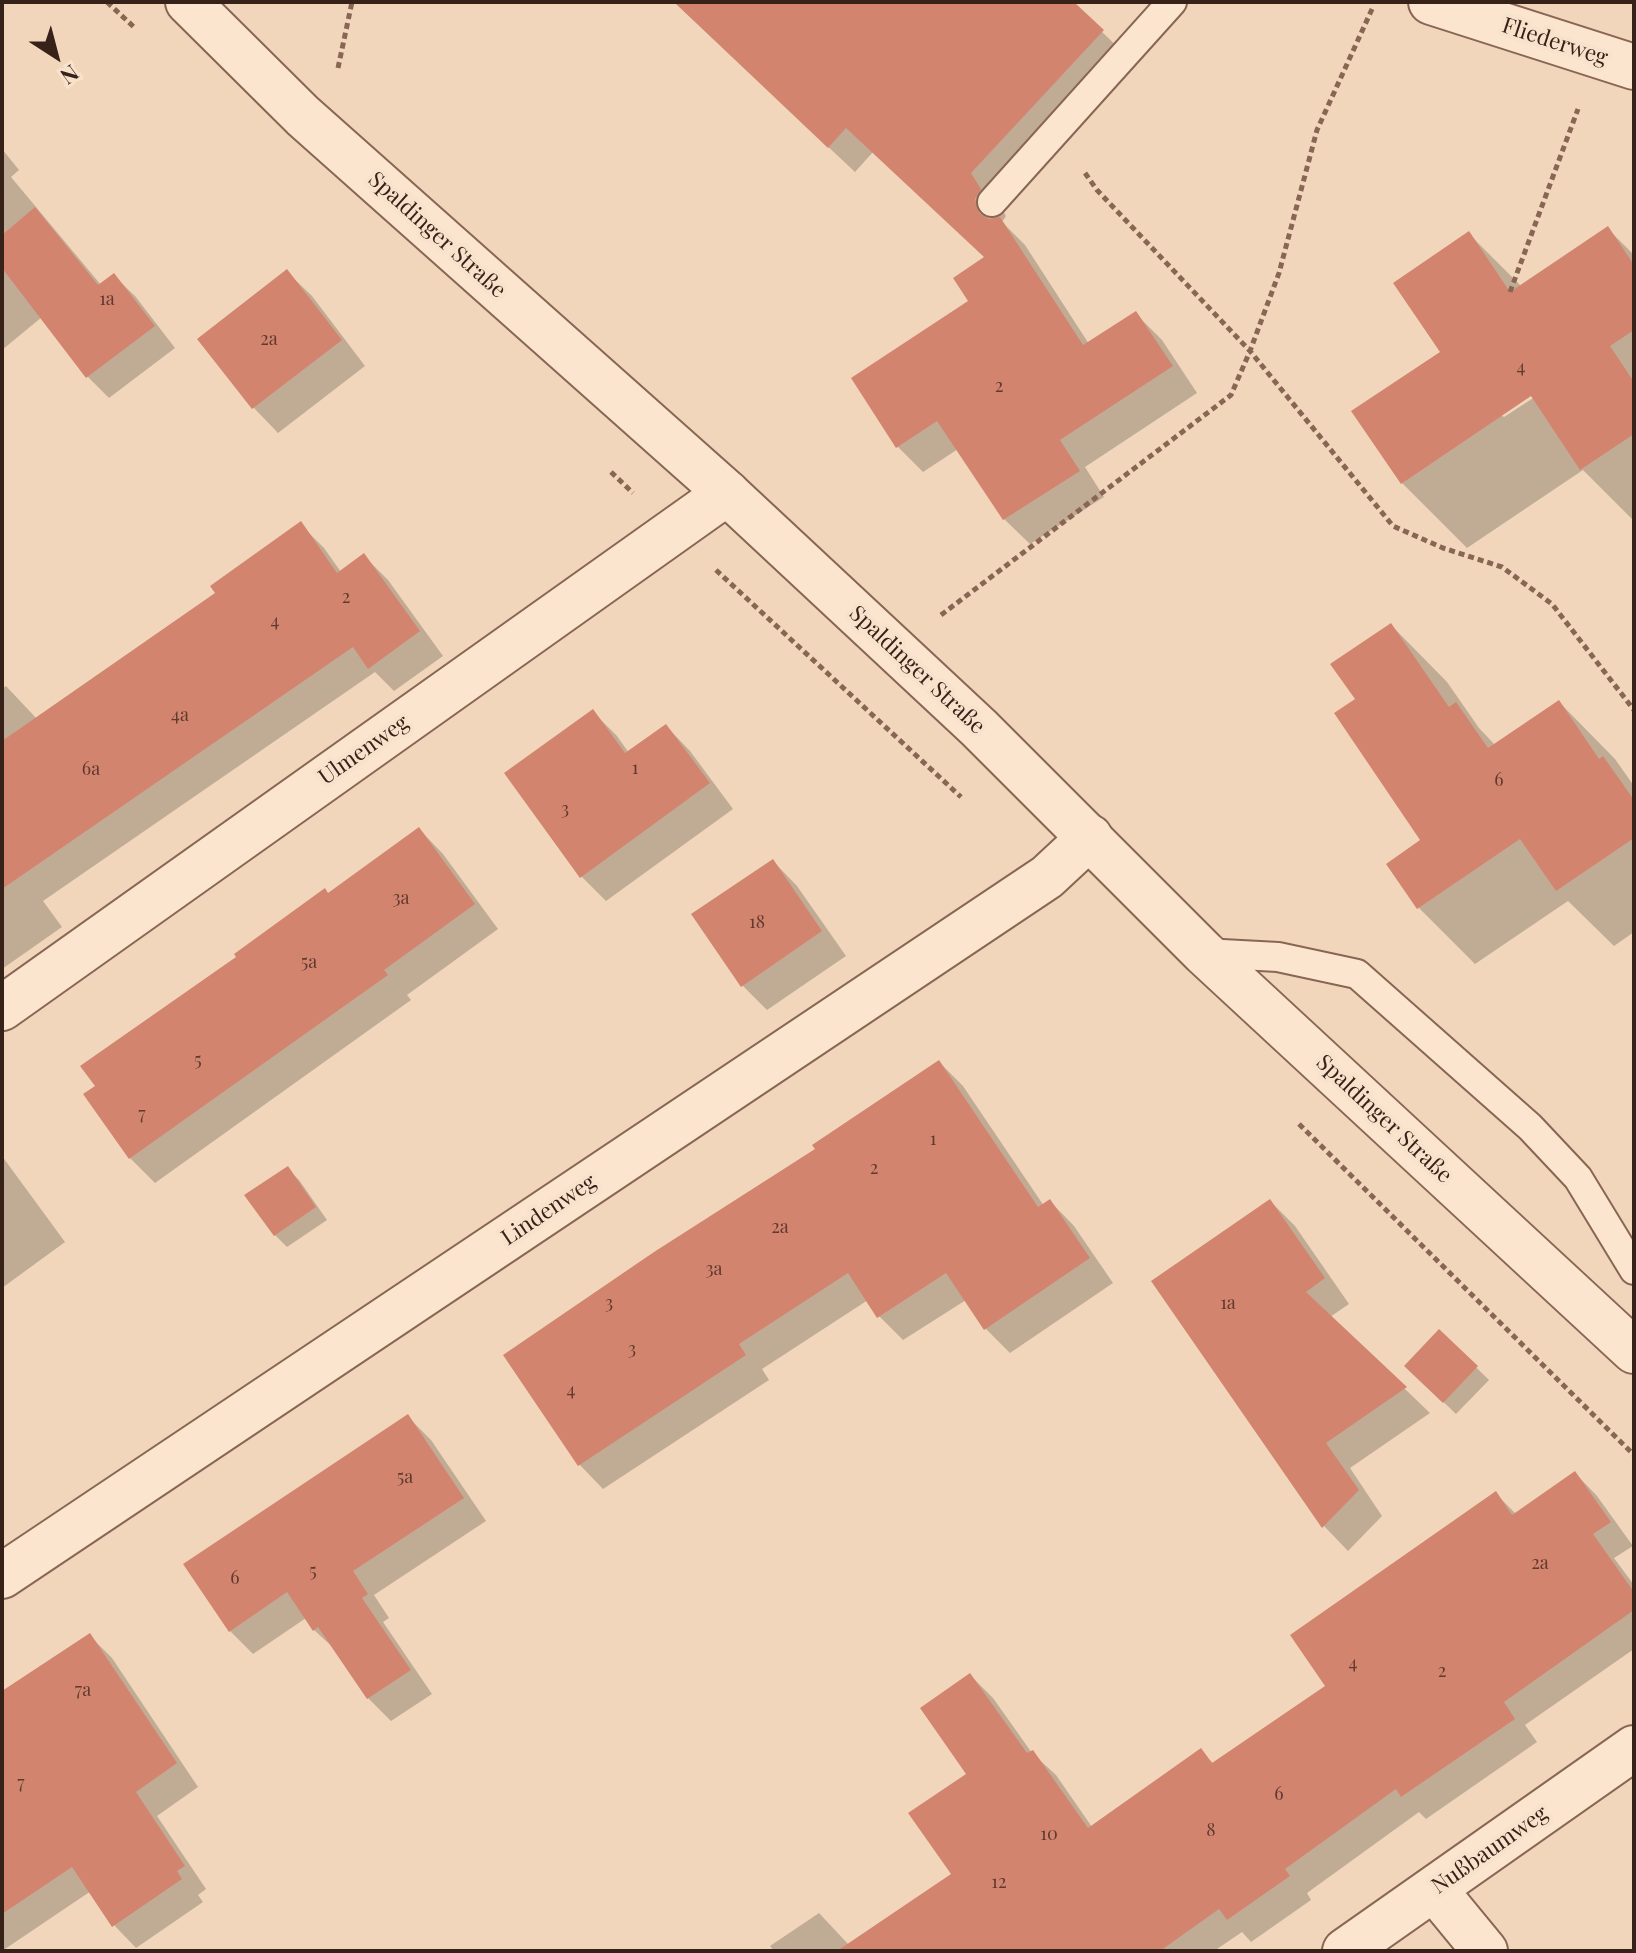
<!DOCTYPE html>
<meta charset="utf-8">
<style>
body{margin:0}
#map{position:relative;width:1636px;height:1953px;overflow:hidden;background:#f1d6bb;font-family:"Playfair Display",serif}
canvas{display:block}
.frame{position:absolute;inset:0;border:4px solid #37221a;pointer-events:none}
.north{position:absolute;left:16px;top:16px;width:80px;height:80px;-webkit-text-stroke:6px #f8e2cb;paint-order:stroke;rotate:144deg;font-size:22px;font-weight:700;line-height:32px;text-align:center;color:#37221a}
.north::after{content:'';display:block;margin:auto;width:28px;height:36px;background:#37221a;clip-path:polygon(50% 0,100% 100%,50% 72%,0 100%)}
</style>
<div id="map">
<canvas width="1636" height="1953"></canvas>
<div class="frame"></div>
<div class="north">N</div>
</div>
<script>
const ctx = document.querySelector('canvas').getContext('2d');
ctx.lineJoin = 'round';
function fill(path, color) { ctx.fillStyle = color; ctx.fill(path, 'evenodd'); }
const shape = rows => new Path2D(rows.map(r => 'M' + r).join(''));
function strokePath(path, color, width, dash) { ctx.strokeStyle = color; ctx.lineWidth = width; ctx.lineCap = dash ? 'butt' : 'round'; ctx.setLineDash(dash || []); ctx.stroke(path); }
function label(font, color, halo, rows, align = 'center') {
  ctx.font = font + ' "Playfair Display",serif'; ctx.lineWidth = 8; ctx.setLineDash([]); ctx.textBaseline = 'middle'; ctx.strokeStyle = halo; ctx.fillStyle = color; for (const [text, x, y, turn = 0] of rows) {
    ctx.save(); ctx.translate(x, y); ctx.rotate((+turn || 0) * Math.PI / 180); ctx.textAlign = isNaN(turn) ? turn : align; if (halo) ctx.strokeText(text, 0, 0); ctx.fillText(text, 0, 0); ctx.restore();
  }
}
fill(shape([
 [674,2,1071,2,1128,57,996,200,1006,216,1002,222,1025,245,1089,344,1136,314,1162,340,1197,393,1085,467,1104,497,1030,544,1004,519,958,449,923,472,897,446,970,302,986,258,873,152,855,172],
 [2,149,19,170,11,177,101,285,113,275,135,296,175,348,109,398,88,377,42,317,2,350],
 [1608,229,1634,255,1634,521,1583,470,1467,548,1402,483,1354,412,1443,353,1469,234,1522,287],
 [1538,389,1541,393,1504,417,1501,415],
 [287,272,312,296,365,366,278,433,254,408,200,339],
 [300,524,324,548,341,572,364,556,388,580,443,656,394,691,375,672,43,901,62,927,2,969,2,689,6,686,37,719,218,593],
 [1391,625,1447,682,1479,728,1495,745,1559,702,1615,759,1634,786,1634,932,1614,946,1568,901,1475,964,1419,908,1423,840,1358,700],
 [592,711,617,736,629,753,666,726,690,751,733,809,606,901,581,876],
 [419,829,443,854,498,929,407,995,411,1000,155,1183,130,1158,329,895],
 [773,861,797,886,846,956,767,1010,743,986],
 [939,1062,963,1086,1044,1206,1050,1201,1074,1226,1113,1283,1010,1353,986,1329,966,1300,903,1340,879,1316,868,1300,762,1369,769,1380,603,1489,579,1464,818,1149],
 [2,1156,65,1242,2,1288],
 [287,1168,299,1180,327,1220,287,1247,275,1235,247,1196],
 [1270,1201,1295,1226,1349,1304,1330,1317,1430,1413,1350,1468,1382,1516,1348,1551,1324,1526,1154,1282],
 [1439,1331,1489,1380,1456,1414,1406,1366],
 [408,1417,431,1440,486,1521,374,1595,389,1618,383,1622,432,1694,391,1721,368,1698,338,1652,314,1630,306,1618,253,1654,230,1631],
 [1575,1473,1597,1496,1633,1546,1614,1558,1634,1585,1634,1649,1525,1725,1537,1742,1426,1819,1419,1812,1307,1893,1311,1900,1251,1942,1242,1932,1214,1951,774,1951,770,1946,819,1913,849,1945,953,1874,969,1775,970,1675,993,1698,1032,1753,1056,1775,1092,1827,1200,1751,1214,1764,1327,1687,1496,1494,1516,1514],
 [90,1636,112,1658,198,1787,157,1816,206,1889,198,1895,203,1902,136,1948,114,1925,91,1891,2,1951,2,1694]
]), '#0003');
fill(shape([
 [674,2,1074,2,1104,30,971,173,981,189,975,199,980,214,989,219,1000,217,1083,345,1136,311,1173,366,1060,440,1080,471,1003,520,937,421,896,448,851,378,968,301,953,278,984,257,846,128,828,148],
 [35,207,98,285,114,273,155,326,86,378,2,268,2,235],
 [1608,226,1634,265,1634,330,1610,346,1634,382,1634,434,1580,470,1531,396,1401,484,1351,411,1440,352,1393,283,1469,231,1510,292],
 [287,269,342,340,252,409,197,339],
 [301,521,337,573,364,553,420,631,368,669,353,647,2,889,2,741,215,593,210,586],
 [1391,623,1449,707,1456,702,1488,748,1559,700,1599,759,1603,756,1634,800,1634,838,1556,891,1520,839,1417,909,1386,864,1420,840,1334,713,1355,699,1330,664],
 [593,709,625,753,666,724,710,783,580,878,504,773],
 [419,827,475,904,384,970,388,975,129,1159,83,1094,95,1086,80,1066,236,957,234,954,325,888,328,893],
 [773,859,822,931,741,987,691,914],
 [939,1060,1038,1207,1050,1199,1090,1258,984,1330,946,1273,877,1318,848,1273,739,1344,746,1355,578,1466,503,1355,654,1252,815,1149,812,1145],
 [288,1166,316,1207,274,1236,244,1195],
 [1270,1199,1325,1278,1306,1292,1407,1387,1326,1443,1359,1490,1322,1528,1151,1281],
 [1439,1329,1478,1366,1443,1403,1404,1366],
 [408,1414,464,1498,353,1571,368,1594,362,1598,411,1670,367,1699,318,1627,313,1631,287,1592,229,1632,183,1564],
 [1575,1471,1611,1522,1593,1534,1634,1592,1634,1610,1504,1702,1515,1719,1401,1797,1396,1789,1285,1869,1290,1876,1227,1920,1219,1909,1160,1951,837,1951,951,1874,908,1813,966,1774,920,1708,970,1673,1027,1753,1033,1750,1088,1828,1201,1748,1212,1763,1325,1686,1290,1635,1496,1491,1512,1515],
 [90,1633,177,1763,136,1792,185,1866,177,1871,182,1879,112,1927,72,1867,2,1914,2,1691]
]), '#d3846e');
const service = shape([
 [992,202,1172,2],
 [1204,953,1278,957,1357,974,1530,1127,1578,1178,1634,1270]
]);
const minor = shape([
 [1431,2,1634,67],
 [2,1008,727,493],
 [2,1576,1047,877,1090,837],
 [1434,1889,1485,1951],
 [1345,1951,1634,1748]
]);
const tertiary = shape([
 [188,2,303,116,727,493,979,728,1204,953,1634,1351]
]);
strokePath(service, '#896654', 32);
strokePath(minor, '#896654', 48);
strokePath(tertiary, '#896654', 48);
strokePath(shape([
 [107,2,136,29],
 [338,68,352,2],
 [1085,173,1097,190,1250,351,1393,526,1443,548,1502,567,1552,604,1634,710],
 [1510,292,1578,109],
 [611,472,633,493],
 [716,570,961,797],
 [941,615,1231,395,1250,351,1279,273,1317,130,1373,7],
 [1299,1124,1634,1455]
]), '#896654', 5, [6, 4]);
strokePath(service, '#fbe5cf', 28);
strokePath(minor, '#fbe5cf', 44);
strokePath(tertiary, '#fbe5cf', 44);
label('18px', '#5e3a2f', null, [
 ["1a",107,299],
 ["2a",269,339],
 ["4",1521,367],
 ["2",999,386],
 ["2",346,597],
 ["4",275,621],
 ["4a",180,715],
 ["1",635,768],
 ["6a",91,769],
 ["6",1499,780],
 ["3",565,809],
 ["3a",401,898],
 ["18",757,922],
 ["5a",309,962],
 ["5",198,1060],
 ["7",142,1114],
 ["1",933,1139],
 ["2",874,1168],
 ["2a",780,1227],
 ["3a",714,1269],
 ["3",609,1303],
 ["1a",1228,1303],
 ["3",632,1349],
 ["4",571,1390],
 ["5a",405,1477],
 ["2a",1540,1563],
 ["5",313,1571],
 ["6",235,1578],
 ["4",1353,1663],
 ["2",1442,1671],
 ["7a",83,1690],
 ["7",21,1783],
 ["6",1279,1794],
 ["8",1211,1830],
 ["10",1049,1834],
 ["12",999,1882]
]);
label('22px', '#37221a', '#f8e2cb', [
 ["Fliederweg",1555,42,18],
 ["Spaldinger Straße",437,235,42],
 ["Spaldinger Straße",917,670,43],
 ["Ulmenweg",364,750,-35],
 ["Spaldinger Straße",1384,1119,43],
 ["Lindenweg",549,1210,-34],
 ["Nußbaumweg",1490,1850,-35]
]);
</script>
